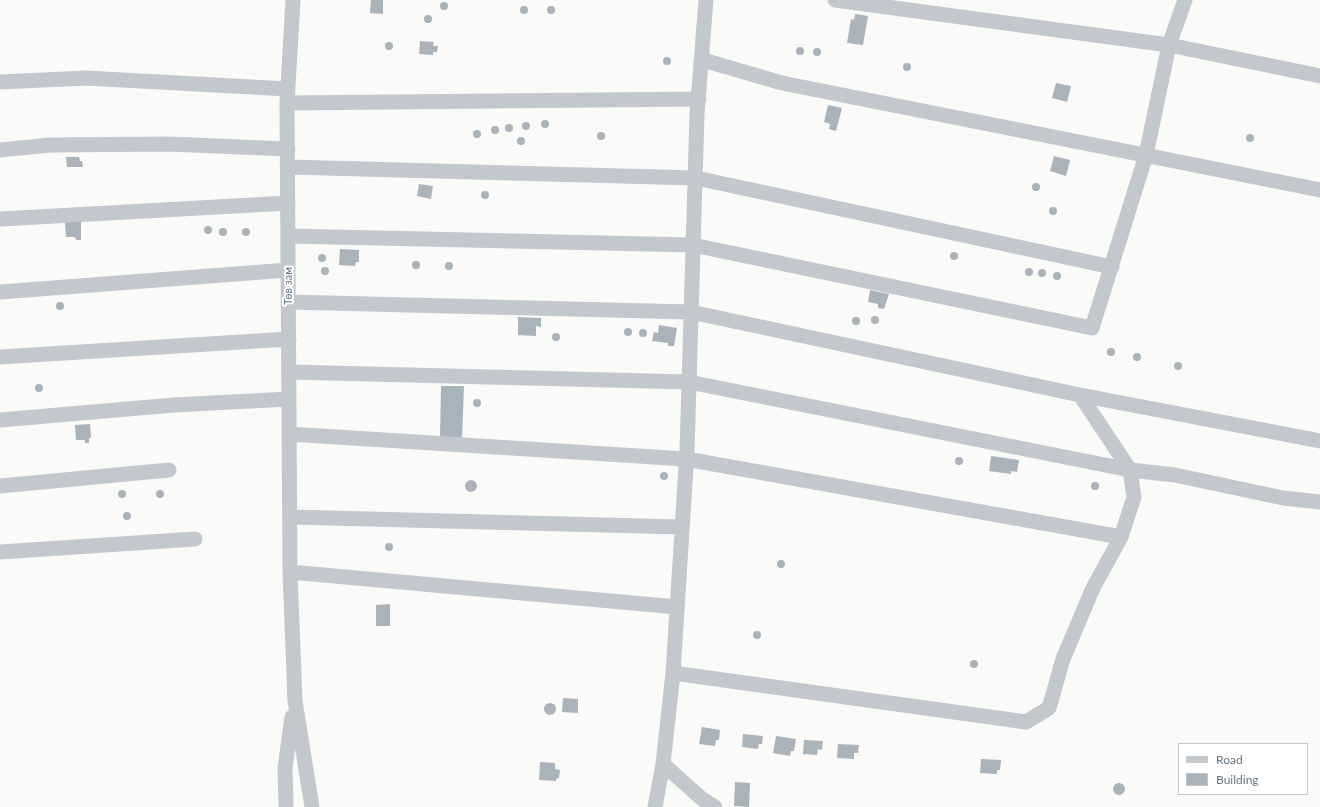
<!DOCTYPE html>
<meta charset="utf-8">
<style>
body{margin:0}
#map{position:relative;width:1320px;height:807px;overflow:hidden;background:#fafaf8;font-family:Lato,sans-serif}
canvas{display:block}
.legend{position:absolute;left:1178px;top:743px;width:130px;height:52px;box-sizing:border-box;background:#fff;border:1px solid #c1c8cd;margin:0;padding:5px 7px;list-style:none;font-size:12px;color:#657683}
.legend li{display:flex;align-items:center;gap:8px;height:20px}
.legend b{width:20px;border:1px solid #c1c8cd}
</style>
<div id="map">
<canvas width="1320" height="807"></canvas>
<ul class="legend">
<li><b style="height:5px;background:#c3c8cc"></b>Road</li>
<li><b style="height:11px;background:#aab3b9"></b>Building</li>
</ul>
</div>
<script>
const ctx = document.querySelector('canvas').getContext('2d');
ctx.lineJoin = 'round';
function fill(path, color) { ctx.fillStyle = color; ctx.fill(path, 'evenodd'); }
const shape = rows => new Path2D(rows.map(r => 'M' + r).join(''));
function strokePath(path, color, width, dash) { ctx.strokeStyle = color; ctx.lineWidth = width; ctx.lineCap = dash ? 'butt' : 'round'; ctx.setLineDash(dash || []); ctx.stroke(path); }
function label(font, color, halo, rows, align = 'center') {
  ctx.font = font + ' Lato,sans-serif'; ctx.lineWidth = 4; ctx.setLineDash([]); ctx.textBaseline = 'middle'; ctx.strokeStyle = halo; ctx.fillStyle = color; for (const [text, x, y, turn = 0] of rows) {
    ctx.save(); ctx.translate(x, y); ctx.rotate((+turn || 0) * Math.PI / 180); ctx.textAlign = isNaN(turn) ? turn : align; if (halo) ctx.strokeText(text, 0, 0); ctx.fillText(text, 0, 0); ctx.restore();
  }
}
fill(shape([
 [371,0,383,0,383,14,370,13],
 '440 6a4 4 0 1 1 8 0a4 4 0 1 1-8 0Z',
 '520 10a4 4 0 1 1 8 0a4 4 0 1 1-8 0Z',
 '547 10a4 4 0 1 1 8 0a4 4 0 1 1-8 0Z',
 [855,14,868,16,863,45,847,43,851,19,854,20],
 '424 19a4 4 0 1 1 8 0a4 4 0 1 1-8 0Z',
 [420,41,434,42,433,46,438,46,437,52,433,52,433,55,419,54],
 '385 46a4 4 0 1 1 8 0a4 4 0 1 1-8 0Z',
 '796 51a4 4 0 1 1 8 0a4 4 0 1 1-8 0Z',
 '813 52a4 4 0 1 1 8 0a4 4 0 1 1-8 0Z',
 '663 61a4 4 0 1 1 8 0a4 4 0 1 1-8 0Z',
 '903 67a4 4 0 1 1 8 0a4 4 0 1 1-8 0Z',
 [1056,83,1071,86,1067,102,1052,98],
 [828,105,842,108,836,131,829,129,830,124,824,122],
 '541 124a4 4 0 1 1 8 0a4 4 0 1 1-8 0Z',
 '522 126a4 4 0 1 1 8 0a4 4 0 1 1-8 0Z',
 '505 128a4 4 0 1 1 8 0a4 4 0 1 1-8 0Z',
 '491 130a4 4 0 1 1 8 0a4 4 0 1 1-8 0Z',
 '473 134a4 4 0 1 1 8 0a4 4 0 1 1-8 0Z',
 '597 136a4 4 0 1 1 8 0a4 4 0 1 1-8 0Z',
 '1246 138a4 4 0 1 1 8 0a4 4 0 1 1-8 0Z',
 '517 141a4 4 0 1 1 8 0a4 4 0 1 1-8 0Z',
 [1054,156,1070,160,1066,176,1050,171],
 [66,157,79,157,80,161,82,161,83,167,67,167],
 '1032 187a4 4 0 1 1 8 0a4 4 0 1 1-8 0Z',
 [419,184,433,186,431,199,417,196],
 '481 195a4 4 0 1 1 8 0a4 4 0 1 1-8 0Z',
 '1049 211a4 4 0 1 1 8 0a4 4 0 1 1-8 0Z',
 [81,220,81,240,76,240,75,237,66,237,65,222],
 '204 230a4 4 0 1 1 8 0a4 4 0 1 1-8 0Z',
 '219 232a4 4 0 1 1 8 0a4 4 0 1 1-8 0Z',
 '242 232a4 4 0 1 1 8 0a4 4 0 1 1-8 0Z',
 [340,249,359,250,359,262,356,262,355,266,339,265],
 '950 256a4 4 0 1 1 8 0a4 4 0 1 1-8 0Z',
 '318 258a4 4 0 1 1 8 0a4 4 0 1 1-8 0Z',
 '412 265a4 4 0 1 1 8 0a4 4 0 1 1-8 0Z',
 '445 266a4 4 0 1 1 8 0a4 4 0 1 1-8 0Z',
 '321 271a4 4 0 1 1 8 0a4 4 0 1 1-8 0Z',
 '1025 272a4 4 0 1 1 8 0a4 4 0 1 1-8 0Z',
 '1038 273a4 4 0 1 1 8 0a4 4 0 1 1-8 0Z',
 '1053 276a4 4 0 1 1 8 0a4 4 0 1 1-8 0Z',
 [870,290,889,294,884,309,878,308,878,304,868,302],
 '56 306a4 4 0 1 1 8 0a4 4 0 1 1-8 0Z',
 '871 320a4 4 0 1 1 8 0a4 4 0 1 1-8 0Z',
 [518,317,541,318,541,327,536,326,536,336,518,335],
 '852 321a4 4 0 1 1 8 0a4 4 0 1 1-8 0Z',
 [659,325,677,328,674,346,668,346,668,343,652,341,654,332,658,333],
 '624 332a4 4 0 1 1 8 0a4 4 0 1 1-8 0Z',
 '639 333a4 4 0 1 1 8 0a4 4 0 1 1-8 0Z',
 '552 337a4 4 0 1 1 8 0a4 4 0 1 1-8 0Z',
 '1107 352a4 4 0 1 1 8 0a4 4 0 1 1-8 0Z',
 '1133 357a4 4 0 1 1 8 0a4 4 0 1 1-8 0Z',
 '1174 366a4 4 0 1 1 8 0a4 4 0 1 1-8 0Z',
 '35 388a4 4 0 1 1 8 0a4 4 0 1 1-8 0Z',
 [441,386,464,386,462,439,440,438],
 '473 403a4 4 0 1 1 8 0a4 4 0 1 1-8 0Z',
 [90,424,91,438,89,438,89,443,85,443,85,440,76,440,75,425],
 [991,456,1019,460,1017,472,1011,471,1011,474,989,471],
 '955 461a4 4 0 1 1 8 0a4 4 0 1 1-8 0Z',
 '660 476a4 4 0 1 1 8 0a4 4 0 1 1-8 0Z',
 '465 486a6 6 0 1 1 12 0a6 6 0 1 1-12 0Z',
 '1091 486a4 4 0 1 1 8 0a4 4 0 1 1-8 0Z',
 '118 494a4 4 0 1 1 8 0a4 4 0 1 1-8 0Z',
 '156 494a4 4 0 1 1 8 0a4 4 0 1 1-8 0Z',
 '123 516a4 4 0 1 1 8 0a4 4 0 1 1-8 0Z',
 '385 547a4 4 0 1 1 8 0a4 4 0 1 1-8 0Z',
 '777 564a4 4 0 1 1 8 0a4 4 0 1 1-8 0Z',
 [390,604,390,626,376,626,376,605],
 '753 635a4 4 0 1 1 8 0a4 4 0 1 1-8 0Z',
 '970 664a4 4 0 1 1 8 0a4 4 0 1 1-8 0Z',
 [563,698,578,699,578,713,562,712],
 '544 709a6 6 0 1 1 12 0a6 6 0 1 1-12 0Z',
 [702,727,720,730,719,740,716,740,715,746,699,744],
 [743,734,763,736,762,744,759,744,758,749,742,747],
 [776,736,796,739,794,751,791,751,790,756,773,753],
 [804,740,823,741,822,750,818,749,817,755,803,754],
 [838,744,859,745,858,753,854,753,854,759,837,758],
 [981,759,1001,760,1000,770,997,770,997,774,980,773],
 [540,762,555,763,555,769,560,770,559,778,556,779,556,781,539,780],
 [735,782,750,783,749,807,734,806],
 '1113 789a6 6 0 1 1 12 0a6 6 0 1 1-12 0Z'
]), '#aab3b9');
strokePath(shape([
 [293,0,287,103,290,572,295,701,312,807],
 [706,0,697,114,687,451,673,673,663,764,701,798,715,807],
 [835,0,1169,45,1320,76],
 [703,60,782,83,1320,190],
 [0,82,86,78,288,89],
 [287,103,699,99],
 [0,150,50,145,168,144,288,149],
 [288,167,696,178,1112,267],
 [0,219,288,203],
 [288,236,693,245,1092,328,1146,155,1169,45,1185,0],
 [0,292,288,270],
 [288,302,691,312,1080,395,1320,441],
 [0,357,289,339],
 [289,372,689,382,1130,470,1175,475,1283,498,1320,502],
 [0,420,174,405,289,399],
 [289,434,686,459,1121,537],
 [0,486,169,470],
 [290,517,682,527],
 [0,552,195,539],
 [290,572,677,607],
 [673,673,1026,722,1049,708,1063,659,1093,588,1121,537,1134,497,1130,470,1080,395],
 [286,807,285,768,292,717],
 [655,807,663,764]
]), '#c3c8cc', 15);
label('11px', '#657683', '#fff', [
 ["Төв зам",288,286,-90]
]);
</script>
